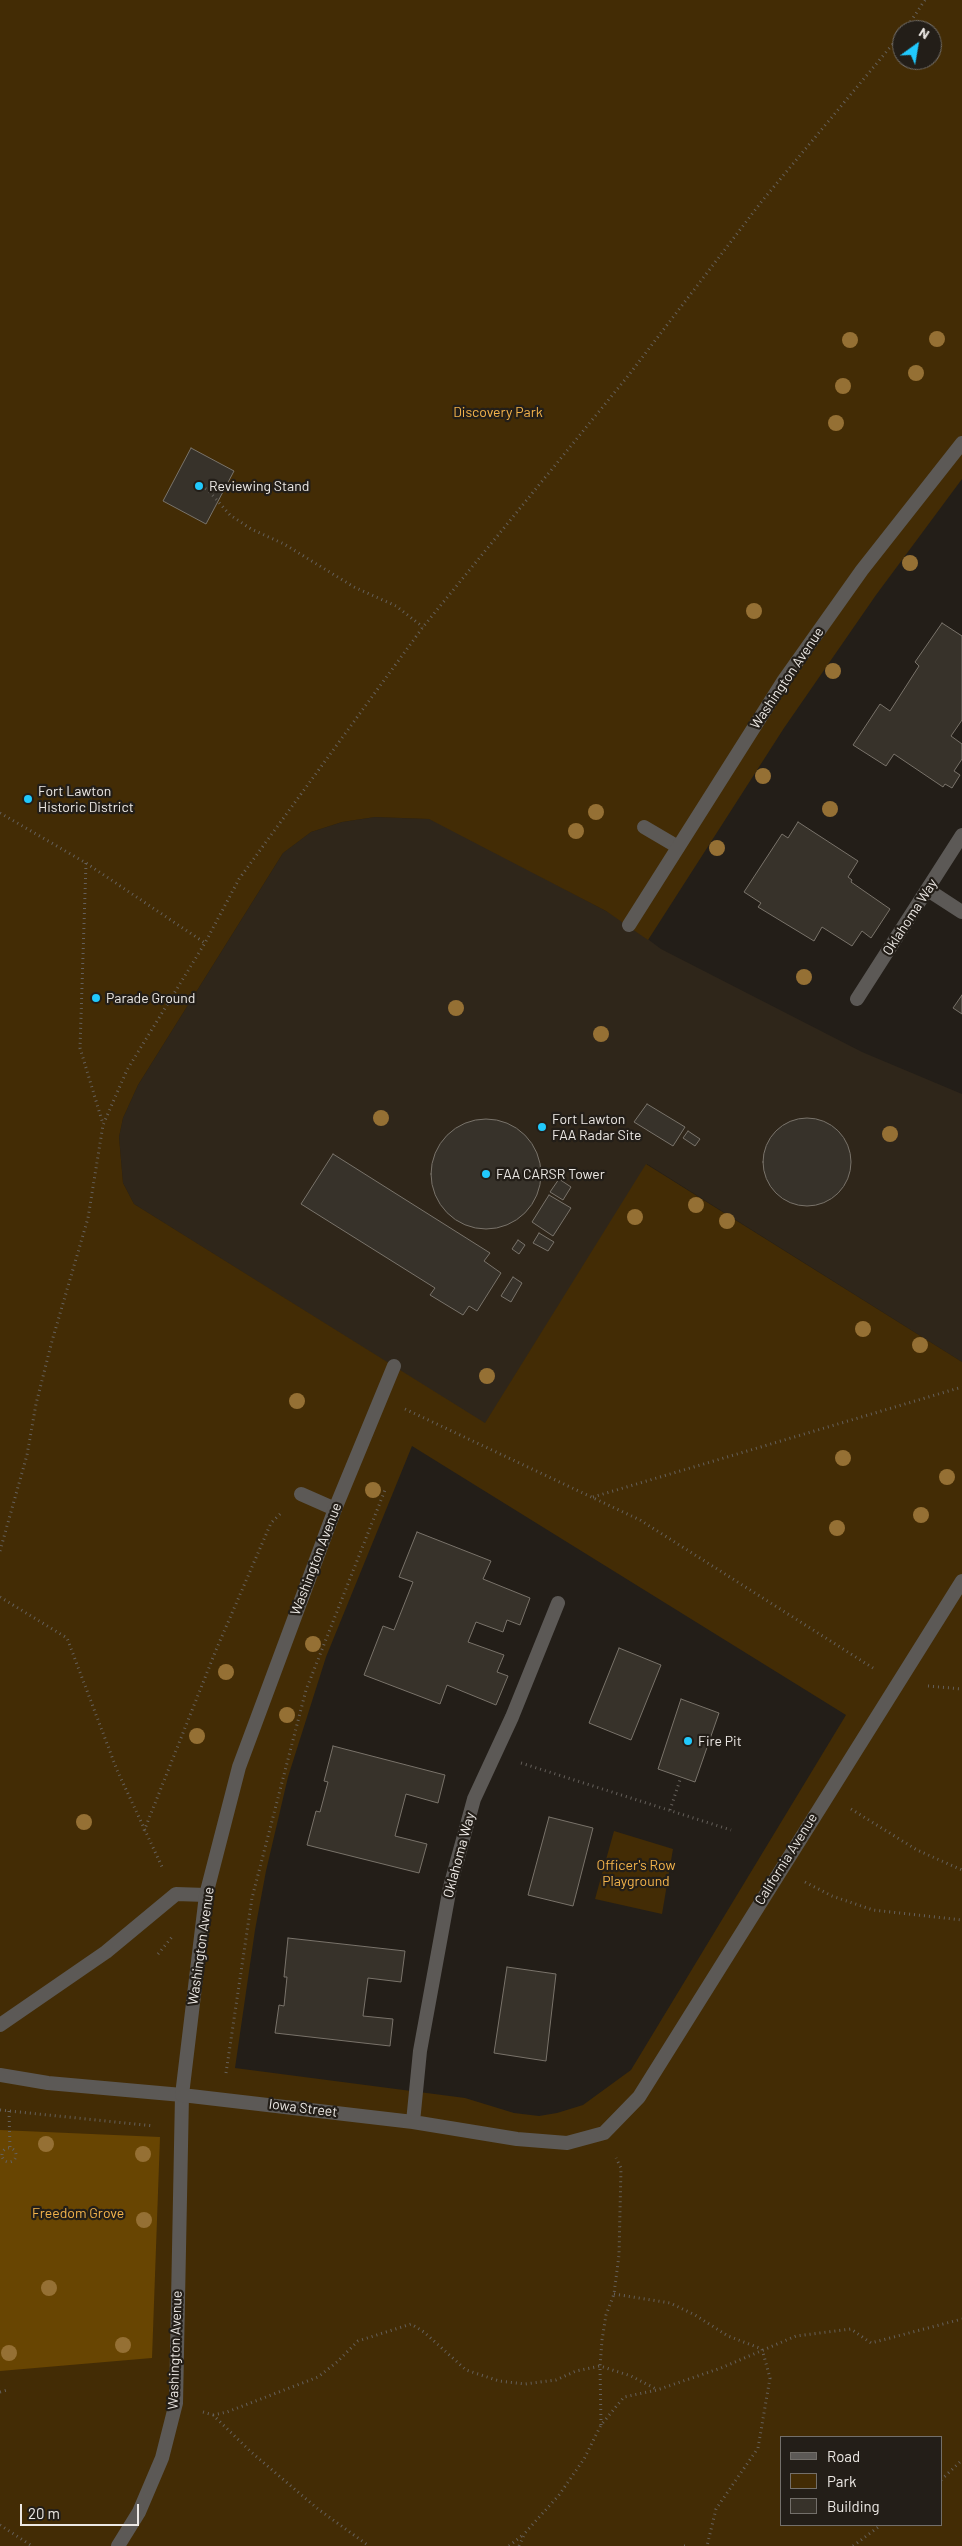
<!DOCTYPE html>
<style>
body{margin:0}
#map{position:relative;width:962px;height:2546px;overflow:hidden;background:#231e18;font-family:Barlow,sans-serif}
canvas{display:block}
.legend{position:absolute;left:780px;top:2436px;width:162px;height:90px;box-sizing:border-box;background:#231e18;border:1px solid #736f6a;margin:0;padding:6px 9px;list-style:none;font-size:15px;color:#ece8e4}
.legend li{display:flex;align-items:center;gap:10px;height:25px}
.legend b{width:25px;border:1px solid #736f6a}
.north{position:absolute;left:892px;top:20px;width:50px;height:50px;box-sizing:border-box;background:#231e18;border:1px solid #736f6a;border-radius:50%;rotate:32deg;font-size:14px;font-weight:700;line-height:20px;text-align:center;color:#ece8e4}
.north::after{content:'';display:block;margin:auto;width:18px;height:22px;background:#21c9fd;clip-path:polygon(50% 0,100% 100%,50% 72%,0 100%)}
.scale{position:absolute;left:20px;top:2504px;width:119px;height:22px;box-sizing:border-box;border:2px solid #ece8e4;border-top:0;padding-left:6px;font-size:15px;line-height:18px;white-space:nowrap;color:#ece8e4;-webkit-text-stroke:4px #231e18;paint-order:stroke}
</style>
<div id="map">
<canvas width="962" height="2546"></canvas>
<ul class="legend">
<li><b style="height:6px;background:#5c5956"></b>Road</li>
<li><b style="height:14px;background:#432c05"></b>Park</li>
<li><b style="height:14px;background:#37322a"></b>Building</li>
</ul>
<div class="north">N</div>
<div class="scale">20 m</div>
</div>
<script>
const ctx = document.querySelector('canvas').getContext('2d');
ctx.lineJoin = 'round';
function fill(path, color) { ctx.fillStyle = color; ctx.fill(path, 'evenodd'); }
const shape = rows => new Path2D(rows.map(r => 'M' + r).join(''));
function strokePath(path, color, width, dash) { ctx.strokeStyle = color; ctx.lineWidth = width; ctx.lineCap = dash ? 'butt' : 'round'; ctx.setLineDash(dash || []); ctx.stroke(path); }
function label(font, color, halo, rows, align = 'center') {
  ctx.font = font + ' Barlow,sans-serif'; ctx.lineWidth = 4.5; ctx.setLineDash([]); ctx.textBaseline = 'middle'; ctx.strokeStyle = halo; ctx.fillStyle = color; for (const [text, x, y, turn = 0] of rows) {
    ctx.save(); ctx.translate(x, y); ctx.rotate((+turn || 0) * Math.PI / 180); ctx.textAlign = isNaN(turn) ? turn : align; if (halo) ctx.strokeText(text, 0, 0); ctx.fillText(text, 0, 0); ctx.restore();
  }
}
fill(shape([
 [375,817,429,819,443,824,606,911,629,925,661,949,862,1052,962,1094,962,1362,647,1164,485,1424,134,1204,123,1183,119,1137,123,1118,138,1085,283,853,311,832,342,822]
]), '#2f261a');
fill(shape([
 [0,0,962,0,962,479,876,595,784,728,648,940,606,911,429,819,375,817,342,822,311,832,283,853,138,1085,123,1118,119,1137,123,1183,134,1204,485,1423,646,1164,962,1362,962,2546,0,2546],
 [902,30,932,30,932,60,902,60],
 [412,1446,846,1715,631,2070,583,2105,557,2113,539,2116,514,2113,465,2098,235,2068,255,1930,266,1871,288,1777,326,1657],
 [781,2437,941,2437,941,2525,781,2525],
 [614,1831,673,1849,662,1914,595,1899]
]), '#432c05');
fill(shape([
 [0,2130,160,2137,152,2358,0,2371]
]), '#684502');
const building = shape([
 [191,448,234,471,206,524,163,501,191,448],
 [942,623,962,636,962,720,951,736,962,744,962,759,954,771,960,775,952,788,945,784,943,787,894,754,886,766,853,745,880,704,890,711,919,666,915,662,942,623],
 [798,822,858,861,848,877,852,880,851,882,890,909,871,938,862,931,852,946,822,927,814,941,758,907,761,903,744,892,782,834,788,838,798,822],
 [962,995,962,1014,953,1008,962,995],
 [647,1104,685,1127,673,1146,634,1122,647,1104],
 '763 1162a44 44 0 1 1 88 0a44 44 0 1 1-88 0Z',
 '431 1174a55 55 0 1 1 110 0a55 55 0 1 1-110 0Z',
 [688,1131,700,1139,695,1146,683,1138,688,1131],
 [333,1154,490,1253,484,1261,501,1273,477,1311,469,1306,463,1315,430,1295,435,1288,301,1204,333,1154],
 [559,1179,571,1187,563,1200,550,1192,559,1179],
 [549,1195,571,1208,553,1236,532,1222,549,1195],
 [539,1233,554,1242,548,1251,533,1243,539,1233],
 [518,1240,525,1245,519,1254,512,1249,518,1240],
 [513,1277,522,1283,511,1302,501,1296,513,1277],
 [417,1532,491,1561,483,1579,530,1598,520,1625,507,1620,503,1632,476,1622,468,1642,504,1655,497,1672,508,1676,496,1705,447,1685,440,1704,364,1675,383,1626,394,1630,413,1582,399,1577,417,1532],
 [619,1648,661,1665,631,1740,589,1723,619,1648],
 [681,1699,719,1713,695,1782,658,1769,681,1699],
 [333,1746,445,1775,438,1803,406,1794,395,1836,427,1844,419,1873,307,1845,316,1811,320,1812,328,1782,324,1781,333,1746],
 [549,1817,593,1828,573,1906,528,1895,549,1817],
 [288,1938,405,1951,401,1982,368,1978,363,2016,393,2019,390,2046,275,2033,279,2005,284,2006,287,1977,284,1977,288,1938],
 [507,1967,556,1974,546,2061,494,2053,507,1967]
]);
fill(building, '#37322a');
strokePath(building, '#79736a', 1);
strokePath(shape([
 [905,30,925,0],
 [201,486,208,490,230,515,251,529,284,544,354,587,396,606,423,627],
 [0,813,86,863,205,943],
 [86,863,80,1048,103,1124],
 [405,1409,640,1520,873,1668],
 [593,1497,962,1387],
 [0,1551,27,1455,36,1404,52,1341,88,1218,103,1125,127,1070,205,943,239,879,423,627,628,376,762,201,902,33],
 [0,1597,67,1638,117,1770,163,1869],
 [928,1686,962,1689],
 [521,1763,731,1830],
 [851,1809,917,1850,962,1870],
 [670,1810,681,1777],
 [144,1831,216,1650,271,1523,282,1512],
 [805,1882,832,1896,873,1910,962,1920],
 [158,1954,172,1937],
 [226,2073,252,1898,306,1690,385,1490],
 [0,2110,154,2126],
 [9,2111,10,2148],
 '2 2155a7 7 0 1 1 14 0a7 7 0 1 1-14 0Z',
 [614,2294,670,2303,695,2315,728,2336,762,2349,770,2378,758,2448,716,2509,707,2546],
 [0,2392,7,2390],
 [203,2412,213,2415,251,2452,318,2509,369,2546],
 [213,2415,227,2412,318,2377,337,2362,358,2341,411,2324,424,2332,466,2370,499,2381,525,2384,556,2380,576,2371,600,2366,631,2376,656,2389],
 [601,2425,600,2366,602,2340,606,2315,614,2294,619,2255,621,2168,616,2158],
 [941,2480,962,2460],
 [0,2525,32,2546],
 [509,2546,524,2534],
 [519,2546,525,2533,559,2495,584,2459,601,2425,624,2397,657,2390,721,2368,796,2336,851,2329,871,2343,962,2319],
 [684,2546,689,2546],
 [853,2546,881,2525]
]), '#65605b', 3, [1, 4]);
strokePath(shape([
 [644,827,678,847],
 [301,1494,335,1509]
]), '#5c5956', 14);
strokePath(shape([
 [0,2025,106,1952,176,1894,206,1895],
 [0,2075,48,2083,182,2095,176,2403,162,2458,139,2512,118,2546]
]), '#5c5956', 14);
strokePath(shape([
 [928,890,962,912],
 [629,925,784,680,862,570,962,443],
 [857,999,962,835],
 [394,1366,335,1509,239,1767,206,1895,182,2095,413,2122,517,2139,567,2143,604,2133,639,2097,962,1581],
 [413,2122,420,2051,450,1887,474,1799,512,1717,558,1603]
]), '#5c5956', 14);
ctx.fillStyle = '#957034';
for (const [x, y] of [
 [937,339],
 [850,340],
 [916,373],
 [843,386],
 [836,423],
 [910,563],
 [754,611],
 [833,671],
 [763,776],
 [830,809],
 [596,812],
 [576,831],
 [717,848],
 [804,977],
 [456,1008],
 [601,1034],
 [381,1118],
 [890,1134],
 [696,1205],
 [635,1217],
 [727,1221],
 [863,1329],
 [920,1345],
 [487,1376],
 [297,1401],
 [843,1458],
 [947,1477],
 [373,1490],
 [921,1515],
 [837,1528],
 [313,1644],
 [226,1672],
 [287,1715],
 [197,1736],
 [84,1822],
 [46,2144],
 [143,2154],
 [144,2220],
 [49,2288],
 [123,2345],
 [9,2353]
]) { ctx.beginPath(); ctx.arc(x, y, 8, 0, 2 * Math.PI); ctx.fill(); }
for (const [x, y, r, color] of [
 [199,486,5,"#21c9fd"],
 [28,799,5,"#21c9fd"],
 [96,998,5,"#21c9fd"],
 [542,1127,5,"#21c9fd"],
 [486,1174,5,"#21c9fd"],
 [688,1741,5,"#21c9fd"]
]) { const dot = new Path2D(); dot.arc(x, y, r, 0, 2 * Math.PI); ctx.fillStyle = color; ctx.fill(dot); strokePath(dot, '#231e18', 2); }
label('14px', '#f3b34b', '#231e18', [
 ["Discovery Park",498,412],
 ["Officer's Row",636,1865],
 ["Playground",636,1881],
 ["Freedom Grove",78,2213]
]);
label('14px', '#ece8e4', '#231e18', [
 ["Reviewing Stand",209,486],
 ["Fort Lawton",38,791],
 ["Historic District",38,807],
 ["Parade Ground",106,998],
 ["Fort Lawton",552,1119],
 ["FAA Radar Site",552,1135],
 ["FAA CARSR Tower",496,1174],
 ["Fire Pit",698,1741]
], 'left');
label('14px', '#ece8e4', '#231e18', [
 ["Washington Avenue",787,678,-56],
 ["Oklahoma Way",910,917,-57],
 ["Washington Avenue",316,1559,-69],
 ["Oklahoma Way",459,1855,-75],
 ["California Avenue",786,1859,-58],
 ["Washington Avenue",201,1946,-82],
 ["Iowa Street",303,2108,7],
 ["Washington Avenue",175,2350,-88]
]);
</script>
